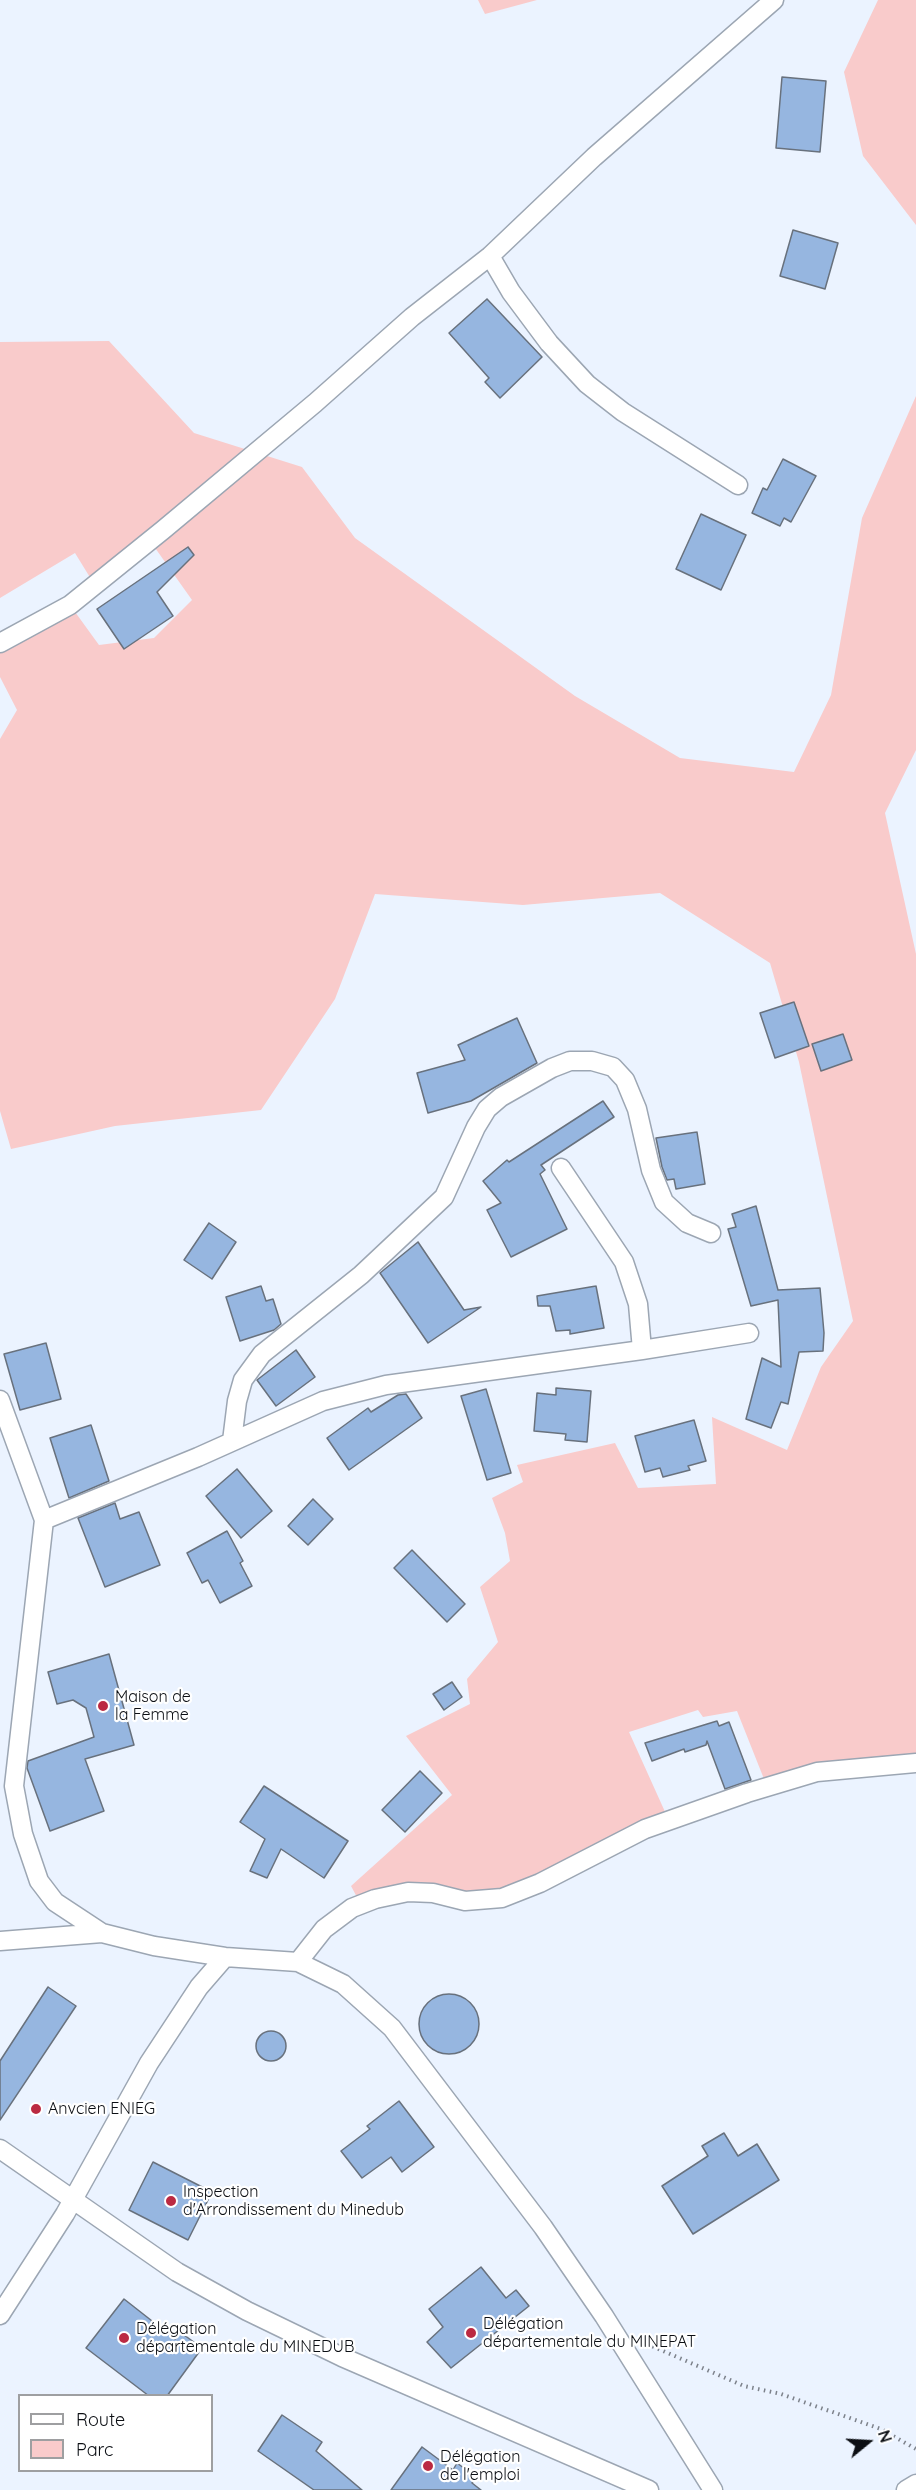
<!DOCTYPE html>
<meta charset="utf-8">
<style>
body{margin:0}
#map{position:relative;width:916px;height:2490px;overflow:hidden;background:#ebf3ff;font-family:Quicksand,sans-serif}
canvas{display:block}
.legend{position:absolute;left:18px;top:2394px;width:195px;height:78px;box-sizing:border-box;background:#fff;border:2px solid #9e9fa1;margin:0;padding:8px 10px;list-style:none;font-size:18px;color:#0c0f14}
.legend li{display:flex;align-items:center;gap:12px;height:30px}
.legend b{width:30px;border:2px solid #9e9fa1}
.north{position:absolute;left:838px;top:2412px;width:60px;height:60px;-webkit-text-stroke:4px #fff;paint-order:stroke;rotate:72deg;font-size:16px;font-weight:700;line-height:24px;text-align:center;color:#0c0f14}
.north::after{content:'';display:block;margin:auto;width:21px;height:27px;background:#0c0f14;clip-path:polygon(50% 0,100% 100%,50% 72%,0 100%)}
</style>
<div id="map">
<canvas width="916" height="2490"></canvas>
<ul class="legend">
<li><b style="height:8px;background:#fff"></b>Route</li>
<li><b style="height:16px;background:#f9cbcb"></b>Parc</li>
</ul>
<div class="north">N</div>
</div>
<script>
const ctx = document.querySelector('canvas').getContext('2d');
ctx.lineJoin = 'round';
function fill(path, color) { ctx.fillStyle = color; ctx.fill(path, 'evenodd'); }
const shape = rows => new Path2D(rows.map(r => 'M' + r).join(''));
function strokePath(path, color, width, dash) { ctx.strokeStyle = color; ctx.lineWidth = width; ctx.lineCap = dash ? 'butt' : 'round'; ctx.setLineDash(dash || []); ctx.stroke(path); }
function label(font, color, halo, rows, align = 'center') {
  ctx.font = font + ' Quicksand,sans-serif'; ctx.lineWidth = 4.5; ctx.setLineDash([]); ctx.textBaseline = 'middle'; ctx.strokeStyle = halo; ctx.fillStyle = color; for (const [text, x, y, turn = 0] of rows) {
    ctx.save(); ctx.translate(x, y); ctx.rotate((+turn || 0) * Math.PI / 180); ctx.textAlign = isNaN(turn) ? turn : align; if (halo) ctx.strokeText(text, 0, 0); ctx.fillText(text, 0, 0); ctx.restore();
  }
}
fill(shape([
 [478,0,537,0,485,14],
 [878,0,916,0,916,225,863,156,844,72],
 [109,341,194,433,302,467,355,538,575,696,680,758,794,772,831,695,862,518,916,396,916,750,885,813,916,954,916,1753,764,1779,737,1711,703,1717,698,1710,629,1732,666,1814,514,1887,467,1895,426,1883,358,1899,351,1886,452,1795,406,1736,470,1704,467,1679,498,1642,480,1587,510,1561,505,1533,492,1498,523,1482,517,1465,615,1443,638,1488,716,1484,712,1417,787,1450,821,1367,853,1321,799,1062,770,963,660,893,523,905,375,894,335,999,261,1110,115,1126,11,1149,0,1111,0,739,17,710,0,677,0,643,70,605,99,645,154,638,192,600,153,545,91,579,75,553,0,598,0,342]
]), '#f9cbcb');
const building = shape([
 [782,77,826,81,820,152,776,148,782,77],
 [793,230,838,243,825,289,780,276,793,230],
 [487,299,542,357,500,398,485,382,489,378,449,333,487,299],
 [783,459,816,476,791,522,784,518,780,526,752,513,763,488,767,490,783,459],
 [701,514,746,535,721,590,676,569,701,514],
 [188,547,194,555,157,592,173,616,124,649,97,609,188,547],
 [794,1002,809,1046,775,1058,760,1013,794,1002],
 [517,1018,537,1063,471,1101,428,1113,417,1073,465,1060,458,1045,517,1018],
 [843,1034,852,1060,821,1071,812,1044,843,1034],
 [603,1101,614,1117,541,1165,545,1170,540,1174,567,1229,511,1257,487,1210,501,1203,483,1181,507,1160,509,1162,603,1101],
 [697,1132,705,1184,676,1189,674,1179,667,1180,662,1167,656,1138,697,1132],
 [756,1206,778,1290,820,1288,824,1333,823,1351,799,1352,788,1404,781,1402,771,1428,746,1419,762,1358,781,1367,778,1300,751,1306,728,1229,736,1227,732,1214,756,1206],
 [209,1223,236,1242,212,1279,184,1260,209,1223],
 [418,1242,464,1310,481,1307,428,1343,380,1273,418,1242],
 [261,1286,266,1301,273,1299,281,1324,274,1330,240,1341,226,1297,261,1286],
 [596,1286,604,1328,570,1334,570,1330,556,1331,550,1306,538,1306,537,1296,596,1286],
 [46,1343,61,1399,20,1410,4,1354,46,1343],
 [296,1350,315,1377,276,1406,257,1380,296,1350],
 [556,1388,591,1391,587,1442,565,1440,566,1434,534,1431,537,1393,556,1395,556,1388],
 [486,1389,511,1473,487,1480,461,1396,486,1389],
 [406,1394,422,1418,349,1470,327,1438,368,1408,371,1412,398,1395,406,1394],
 [694,1420,706,1461,688,1466,690,1470,663,1477,660,1468,645,1472,635,1436,694,1420],
 [91,1425,109,1481,69,1498,50,1438,91,1425],
 [237,1469,272,1511,241,1538,206,1496,237,1469],
 [313,1499,333,1519,308,1545,288,1526,313,1499],
 [115,1503,120,1519,139,1512,160,1565,105,1587,78,1518,115,1503],
 [227,1531,243,1561,240,1563,252,1586,220,1603,208,1580,202,1583,187,1553,227,1531],
 [412,1550,465,1604,447,1622,394,1568,412,1550],
 [109,1654,134,1745,85,1759,104,1811,50,1831,27,1768,28,1761,94,1737,86,1708,73,1700,57,1704,48,1672,109,1654],
 [452,1682,462,1697,444,1710,433,1694,452,1682],
 [717,1721,719,1726,729,1722,751,1780,725,1789,707,1741,706,1745,685,1752,684,1749,652,1761,645,1743,717,1721],
 [420,1771,442,1793,405,1832,382,1810,420,1771],
 [264,1786,348,1841,324,1878,281,1849,267,1878,250,1871,265,1839,240,1822,264,1786],
 [48,1987,76,2006,0,2120,0,2061,48,1987],
 '419 2024a30 30 0 1 1 60 0a30 30 0 1 1-60 0Z',
 '256 2046a15 15 0 1 1 30 0a15 15 0 1 1-30 0Z',
 [399,2101,434,2147,402,2172,391,2157,362,2178,341,2151,370,2129,367,2126,399,2101],
 [724,2133,738,2156,757,2144,779,2180,693,2234,662,2186,708,2156,702,2146,724,2133],
 [153,2162,212,2192,188,2240,129,2210,153,2162],
 [481,2267,506,2298,516,2290,529,2306,451,2368,427,2342,443,2327,429,2309,481,2267],
 [124,2299,175,2339,180,2332,202,2348,167,2396,149,2396,86,2348,124,2299],
 [282,2415,322,2442,316,2451,362,2490,314,2490,258,2451,282,2415],
 [422,2447,453,2470,457,2463,476,2477,472,2483,481,2490,391,2490,422,2447]
]);
fill(building, '#96b6e0');
strokePath(building, '#68717d', 1.5);
const minor = shape([
 [490,256,511,292,549,343,587,384,623,412,738,485],
 [0,643,70,605,163,530,315,403,412,317,490,256,594,157,774,0],
 [561,1168,624,1262,638,1304,642,1350],
 [0,1400,44,1520,14,1786,23,1834,39,1881,55,1902,102,1933,154,1946,225,1957,298,1962,343,1984,392,2028,543,2227,604,2316,713,2490],
 [232,1441,237,1401,243,1380,262,1354,361,1275,444,1197,476,1127,487,1109,501,1097,552,1068,570,1061,592,1061,613,1067,625,1080,637,1109,651,1170,664,1202,687,1223,711,1233],
 [44,1520,198,1457,323,1401,386,1385,642,1350,749,1333],
 [0,1941,102,1933],
 [298,1962,324,1929,352,1908,375,1899,408,1892,433,1893,465,1901,502,1898,540,1883,645,1829,747,1793,817,1772,916,1763],
 [0,2149,177,2272,247,2311,342,2357,649,2490],
 [0,2315,65,2214,149,2063,199,1987,225,1957],
 [906,2490,916,2484]
]);
strokePath(minor, '#9ca6b3', 21);
strokePath(shape([
 [647,2344,744,2386,781,2394,881,2429,916,2449]
]), '#7d828b', 4, [1.5, 4.5]);
strokePath(minor, '#fff', 18);
for (const [x, y, r, color] of [
 [103,1706,6,"#bb2a42"],
 [36,2109,6,"#bb2a42"],
 [171,2201,6,"#bb2a42"],
 [471,2333,6,"#bb2a42"],
 [124,2338,6,"#bb2a42"],
 [428,2466,6,"#bb2a42"]
]) { const dot = new Path2D(); dot.arc(x, y, r, 0, 2 * Math.PI); ctx.fillStyle = color; ctx.fill(dot); strokePath(dot, '#fff', 2); }
label('16px', '#0c0f14', '#fff', [
 ["Maison de",115,1697],
 ["la Femme",115,1715],
 ["Anvcien ENIEG",48,2109],
 ["Inspection",183,2192],
 ["d'Arrondissement du Minedub",183,2210],
 ["Délégation",483,2324],
 ["départementale du MINEPAT",483,2342],
 ["Délégation",136,2329],
 ["départementale du MINEDUB",136,2347],
 ["Délégation",440,2457],
 ["de l'emploi",440,2475]
], 'left');
</script>
